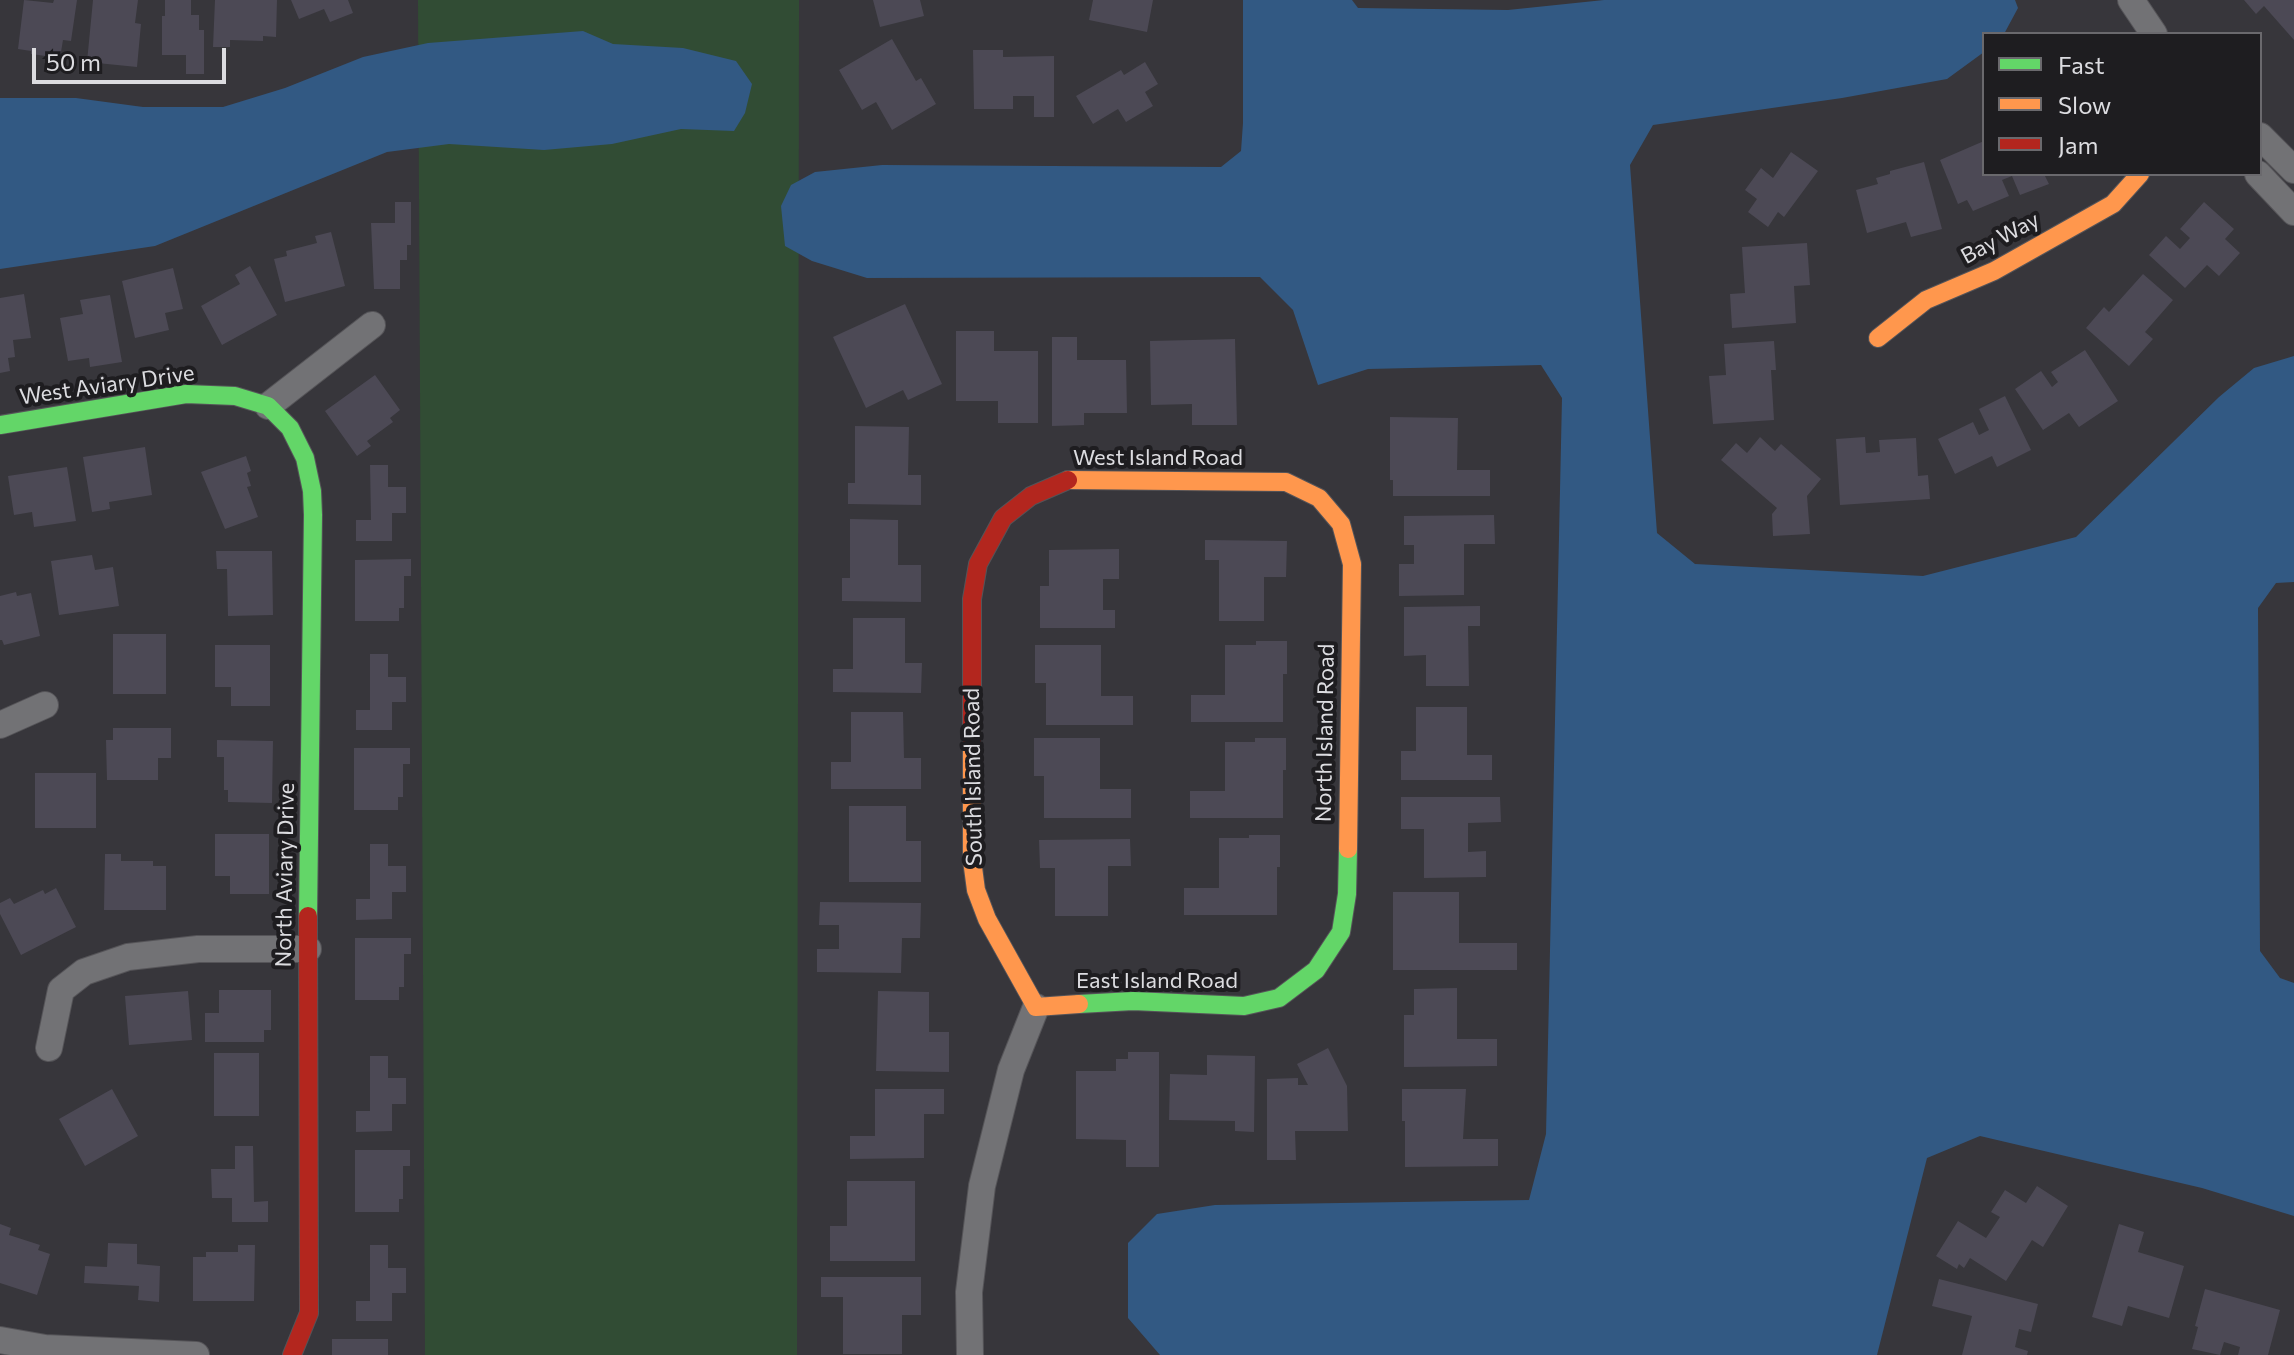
<!DOCTYPE html>
<style>
body{margin:0}
#map{position:relative;width:2294px;height:1355px;overflow:hidden;background:#37363b;font-family:Commissioner,sans-serif}
canvas{display:block}
.legend{position:absolute;left:1982px;top:32px;width:280px;height:144px;box-sizing:border-box;background:#1e1d20;border:2px solid #6a696d;margin:0;padding:10px 14px;list-style:none;font-size:24px;color:#dcdce0}
.legend li{display:flex;align-items:center;gap:16px;height:40px}
.legend b{width:40px;border:2px solid #6a696d}
.scale{position:absolute;left:32px;top:48px;width:194px;height:36px;box-sizing:border-box;border:4px solid #dcdce0;border-top:0;padding-left:10px;font-size:24px;line-height:28px;white-space:nowrap;color:#dcdce0;-webkit-text-stroke:6px #1e1d20;paint-order:stroke}
</style>
<div id="map">
<canvas width="2294" height="1355"></canvas>
<ul class="legend">
<li><b style="height:10px;background:#63d668"></b>Fast</li>
<li><b style="height:10px;background:#ff974d"></b>Slow</li>
<li><b style="height:10px;background:#b3261e"></b>Jam</li>
</ul>
<div class="scale">50 m</div>
</div>
<script>
const ctx = document.querySelector('canvas').getContext('2d');
ctx.lineJoin = 'round';
function fill(path, color) { ctx.fillStyle = color; ctx.fill(path, 'evenodd'); }
const shape = rows => new Path2D(rows.map(r => 'M' + r).join(''));
function strokePath(path, color, width, dash) { ctx.strokeStyle = color; ctx.lineWidth = width; ctx.lineCap = dash ? 'butt' : 'round'; ctx.setLineDash(dash || []); ctx.stroke(path); }
function label(font, color, halo, rows, align = 'center') {
  ctx.font = font + ' Commissioner,sans-serif'; ctx.lineWidth = 8; ctx.setLineDash([]); ctx.textBaseline = 'middle'; ctx.strokeStyle = halo; ctx.fillStyle = color; for (const [text, x, y, turn = 0] of rows) {
    ctx.save(); ctx.translate(x, y); ctx.rotate((+turn || 0) * Math.PI / 180); ctx.textAlign = isNaN(turn) ? turn : align; if (halo) ctx.strokeText(text, 0, 0); ctx.fillText(text, 0, 0); ctx.restore();
  }
}
fill(shape([
 [418,0,799,0,797,1355,425,1355]
]), '#314c34');
fill(shape([
 [1243,0,1352,0,1358,8,1508,10,1604,0,2015,0,2018,8,2004,34,1984,34,1984,52,1947,79,1842,98,1653,125,1630,165,1657,533,1695,564,1923,576,2076,537,2219,397,2254,368,2294,356,2294,582,2276,583,2258,608,2260,951,2280,978,2294,983,2294,1216,2202,1188,1980,1136,1927,1158,1877,1355,1160,1355,1128,1318,1128,1243,1157,1214,1215,1205,1529,1200,1546,1134,1562,398,1541,365,1368,369,1318,385,1293,310,1260,277,867,278,812,261,785,246,781,206,791,185,815,172,882,165,1221,167,1241,151,1243,123],
 [583,31,613,44,683,48,736,61,752,84,745,113,734,131,681,129,612,144,544,150,449,144,387,152,155,246,0,269,0,98,76,98,143,107,223,107,285,88,363,57,428,43]
]), '#325983');
fill(shape([
 [24,0,53,3,54,0,77,0,71,41,63,40,60,58,31,54,31,51,18,49],
 [93,0,138,0,135,23,141,24,137,67,87,62],
 [165,0,191,0,191,15,199,15,199,30,204,30,204,74,186,74,186,55,162,55,162,16,165,16],
 [215,0,277,0,276,37,263,36,263,41,230,40,230,47,213,47],
 [291,0,348,0,353,13,330,22,324,9,299,19],
 [873,0,920,0,924,16,880,27],
 [1093,0,1153,0,1147,32,1089,20],
 [2244,0,2294,0,2294,40,2264,6,2256,14],
 [892,39,916,81,921,78,936,104,892,130,876,102,862,110,839,70],
 [973,50,1003,50,1003,57,1054,56,1054,117,1034,117,1034,96,1013,96,1013,109,974,109],
 [1145,62,1158,84,1145,92,1153,106,1126,122,1118,109,1093,124,1076,96,1121,70,1124,75],
 [1984,141,1984,174,2044,174,2049,184,2020,195,2012,176,2002,180,2009,196,1973,211,1967,200,1958,204,1940,160],
 [1791,152,1818,171,1784,217,1778,212,1768,227,1748,212,1757,199,1745,190,1761,168,1773,178],
 [1924,162,1942,229,1911,237,1906,222,1867,233,1856,190,1878,184,1876,178,1890,174,1890,171],
 [395,202,411,202,411,245,407,245,407,260,400,260,400,289,374,289,371,223,395,223],
 [2204,202,2234,229,2225,239,2240,253,2219,276,2207,265,2185,288,2149,255,2166,236,2180,249,2190,238,2180,229],
 [331,232,345,286,285,302,274,259,287,256,286,251,317,243,315,236],
 [1807,243,1810,285,1794,286,1796,323,1732,328,1730,294,1745,293,1742,247],
 [250,266,277,315,222,345,201,306,240,284,235,275],
 [173,268,183,309,165,313,169,330,135,338,122,281],
 [2143,274,2173,300,2145,332,2153,339,2129,366,2086,328,2104,307,2109,312],
 [24,294,31,338,13,340,15,357,8,358,10,371,0,373,0,298],
 [110,295,122,362,90,367,89,358,68,361,60,318,83,314,80,300],
 [905,304,942,384,908,400,903,390,866,408,833,337],
 [956,331,994,331,994,351,1038,351,1038,423,998,423,998,401,956,401],
 [1052,337,1077,337,1077,360,1126,360,1127,413,1084,413,1084,425,1052,426],
 [1235,339,1237,425,1192,425,1192,404,1151,405,1150,341],
 [1774,341,1776,370,1771,370,1774,420,1713,424,1709,376,1726,375,1724,344],
 [2085,350,2118,401,2079,427,2069,413,2043,430,2015,389,2041,371,2052,387,2058,382,2051,372],
 [375,375,400,410,390,418,393,422,367,441,371,446,357,456,325,411],
 [2005,396,2031,450,1997,467,1992,456,1955,474,1938,439,1973,422,1979,435,1989,430,1979,409],
 [1390,417,1458,418,1457,470,1490,470,1490,496,1393,496,1393,480,1390,480],
 [855,426,909,427,908,475,921,475,921,505,848,504,848,483,855,483],
 [1760,437,1775,451,1781,444,1821,479,1807,496,1810,534,1773,536,1772,514,1777,508,1721,460,1736,443,1747,453],
 [1865,437,1866,453,1880,452,1879,440,1916,438,1918,476,1928,475,1930,499,1840,505,1836,439],
 [145,447,152,495,109,502,110,509,92,512,83,457],
 [246,456,251,471,247,473,251,486,247,487,258,517,225,529,201,472],
 [370,465,388,465,388,487,406,487,406,513,392,513,392,541,356,541,356,520,371,520],
 [67,467,76,521,34,527,32,512,14,515,8,476],
 [1494,515,1495,544,1464,544,1464,595,1399,596,1399,564,1414,564,1414,545,1404,545,1404,516],
 [850,519,898,520,898,565,921,565,921,602,842,601,842,578,850,578],
 [1205,540,1287,541,1286,577,1264,577,1264,621,1219,621,1219,560,1205,560],
 [1119,549,1119,579,1103,579,1103,610,1115,610,1115,628,1040,628,1040,586,1049,586,1049,550],
 [216,551,272,551,273,615,228,616,227,569,217,569],
 [92,555,95,570,113,567,119,606,59,615,51,561],
 [411,559,411,576,404,576,404,608,399,608,399,621,355,621,355,560],
 [16,592,17,596,31,593,40,636,4,645,2,640,0,640,0,596],
 [1480,606,1480,626,1468,626,1469,686,1426,686,1426,655,1404,656,1404,607],
 [853,618,905,618,905,663,922,663,921,693,833,692,833,669,853,669],
 [113,634,166,634,166,694,113,694],
 [1256,641,1287,641,1287,674,1283,674,1283,722,1191,722,1191,695,1225,695,1225,645,1256,645],
 [215,645,270,645,270,706,231,706,231,687,215,687],
 [1035,645,1101,645,1101,696,1133,696,1133,725,1046,725,1046,683,1035,683],
 [370,654,388,654,388,677,406,677,406,702,392,702,392,730,356,730,356,710,370,710],
 [1416,707,1467,707,1467,755,1492,755,1492,780,1401,780,1401,751,1416,751],
 [851,712,903,712,904,758,921,758,921,789,831,789,831,762,851,762],
 [113,728,171,728,171,758,158,758,158,780,107,780,106,740,113,740],
 [1034,738,1100,738,1100,789,1131,789,1131,818,1044,818,1044,776,1034,776],
 [1255,738,1286,738,1286,770,1283,770,1283,818,1190,818,1190,791,1225,791,1225,742,1255,742],
 [217,740,273,741,272,803,228,802,228,790,224,790,224,757,217,757],
 [354,748,410,748,410,764,403,764,403,797,398,797,398,810,354,810],
 [35,773,96,773,96,828,35,828],
 [1401,797,1500,797,1501,822,1468,823,1468,852,1486,851,1486,877,1424,878,1424,829,1401,829],
 [849,806,906,806,906,841,921,841,921,882,849,882],
 [215,834,269,834,269,894,230,894,230,876,215,876],
 [1249,835,1280,835,1280,867,1277,867,1277,915,1184,915,1184,888,1219,888,1219,838,1249,838],
 [1130,839,1131,866,1108,866,1108,916,1055,916,1055,868,1040,868,1039,840],
 [370,844,388,844,388,866,406,866,406,892,392,892,392,919,356,920,356,899,370,899],
 [105,854,121,854,121,861,153,861,153,866,166,866,166,910,104,910],
 [56,888,76,927,21,955,0,914,0,903,10,898,14,904,43,890,45,894],
 [1393,892,1459,892,1459,943,1517,943,1517,970,1393,970],
 [820,902,921,903,920,938,902,938,901,973,817,972,817,949,839,949,839,925,819,925],
 [355,938,411,938,411,954,404,954,404,987,399,987,399,1000,355,1000],
 [1457,988,1457,1039,1497,1039,1497,1066,1404,1067,1404,1015,1414,1015,1414,989],
 [219,990,271,990,271,1030,264,1030,264,1042,205,1042,205,1013,219,1013],
 [188,991,192,1040,129,1045,125,996],
 [878,991,929,992,929,1032,949,1032,949,1072,876,1071],
 [1328,1048,1347,1086,1348,1131,1295,1131,1296,1160,1267,1160,1267,1079,1298,1078,1298,1085,1308,1085,1297,1064],
 [1128,1052,1159,1052,1159,1167,1126,1167,1126,1140,1076,1139,1076,1071,1116,1071,1116,1059,1128,1059],
 [214,1053,259,1053,259,1116,214,1116],
 [1207,1055,1255,1056,1254,1132,1235,1131,1235,1121,1169,1120,1170,1074,1207,1075],
 [370,1056,388,1056,388,1078,406,1078,406,1104,392,1104,392,1131,356,1132,356,1111,370,1111],
 [112,1089,138,1136,85,1166,59,1119],
 [875,1089,944,1089,944,1114,924,1114,924,1158,850,1159,850,1136,875,1136],
 [1402,1089,1466,1089,1463,1139,1498,1139,1498,1166,1405,1167,1405,1121,1402,1121],
 [235,1146,253,1146,254,1202,268,1201,268,1222,232,1222,232,1198,212,1198,211,1169,235,1169],
 [355,1150,410,1150,410,1166,403,1166,403,1199,399,1199,399,1212,355,1212],
 [847,1181,915,1181,915,1261,830,1261,830,1226,847,1226],
 [2037,1186,2068,1206,2043,1247,2032,1240,2006,1281,1970,1258,1964,1268,1959,1264,1957,1269,1936,1256,1958,1221,1986,1238,2000,1217,1991,1212,2005,1190,2026,1203],
 [0,1224,11,1228,9,1235,40,1245,38,1250,50,1254,37,1295,0,1283],
 [2119,1224,2144,1232,2138,1252,2184,1266,2169,1318,2128,1306,2122,1326,2092,1317],
 [108,1243,137,1244,137,1264,160,1266,159,1302,138,1300,139,1286,84,1283,85,1266,107,1267],
 [238,1245,255,1245,254,1301,193,1301,193,1257,206,1257,206,1252,238,1252],
 [370,1245,388,1245,388,1268,406,1268,406,1293,392,1293,392,1321,356,1321,356,1301,370,1301],
 [821,1277,921,1277,921,1315,902,1315,902,1354,843,1354,843,1297,821,1297],
 [1939,1279,2038,1304,2031,1332,2019,1329,2015,1347,2028,1351,2027,1355,1962,1355,1972,1316,1932,1306],
 [2205,1289,2280,1310,2268,1355,2238,1355,2240,1347,2224,1342,2220,1355,2192,1349,2198,1327,2195,1326],
 [332,1339,388,1339,388,1355,332,1355]
]), '#4c4955');
const street = shape([
 [2131,0,2154,34],
 [2260,136,2294,170],
 [2258,174,2294,212],
 [268,406,372,325],
 [0,725,45,705],
 [49,1048,61,990,84,972,128,957,198,949,308,949],
 [0,1340,45,1348,196,1355],
 [970,1355,969,1292,982,1186,1011,1070,1036,1007]
]);
const fast = shape([
 [0,425,186,394,235,396,268,406,290,428,305,458,312,491,313,515,308,916],
 [1079,1004,1133,1001,1244,1006,1279,998,1316,970,1341,932,1347,894,1348,849]
]);
const slow = shape([
 [1878,338,1926,300,1994,271,2113,204,2140,174],
 [1068,480,1286,482,1319,498,1341,524,1352,564,1348,849],
 [972,741,972,860,976,890,987,919,1036,1007,1079,1004]
]);
const jam = shape([
 [972,741,972,599,978,564,1003,518,1031,496,1068,480],
 [292,1355,309,1313,308,916]
]);
strokePath(street, '#555458', 28);
strokePath(fast, '#555458', 20);
strokePath(slow, '#555458', 20);
strokePath(jam, '#555458', 20);
strokePath(street, '#727275', 26);
strokePath(fast, '#63d668', 18);
strokePath(slow, '#ff974d', 18);
strokePath(jam, '#b3261e', 18);
label('22px', '#dcdce0', '#1e1d20', [
 ["Bay Way",2000,238,-28],
 ["West Aviary Drive",107,385,-8],
 ["West Island Road",1158,458],
 ["North Island Road",1325,733,-89],
 ["South Island Road",973,777,-91],
 ["North Aviary Drive",285,875,-89],
 ["East Island Road",1157,981]
]);
</script>
